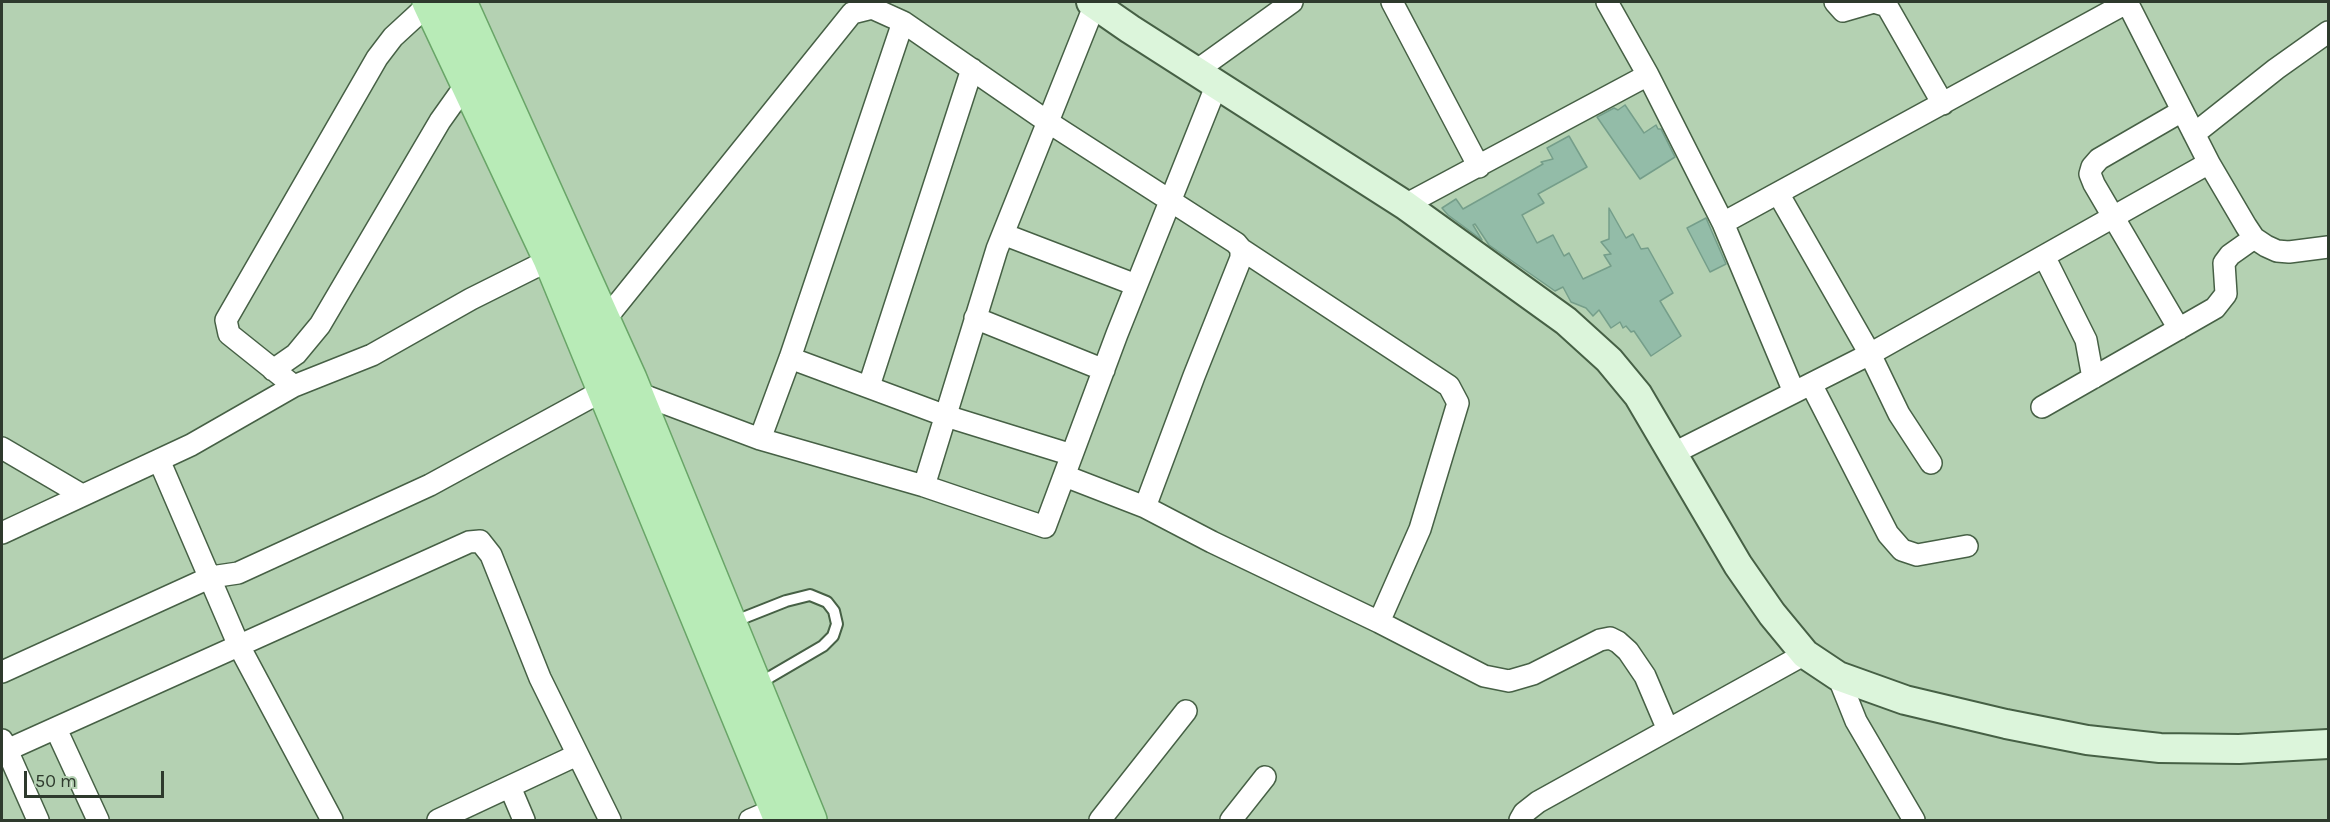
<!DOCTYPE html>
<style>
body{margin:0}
#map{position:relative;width:2330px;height:822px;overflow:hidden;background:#b4d1b2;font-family:Karla,sans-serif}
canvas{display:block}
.frame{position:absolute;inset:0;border:3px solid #2e3a2d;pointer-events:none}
.scale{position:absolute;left:24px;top:771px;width:140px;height:27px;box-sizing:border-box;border:3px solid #2e3a2d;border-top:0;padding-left:8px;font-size:18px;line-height:21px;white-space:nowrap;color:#2e3a2d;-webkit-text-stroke:4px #b4d1b2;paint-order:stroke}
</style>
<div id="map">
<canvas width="2330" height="822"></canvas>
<div class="frame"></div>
<div class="scale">50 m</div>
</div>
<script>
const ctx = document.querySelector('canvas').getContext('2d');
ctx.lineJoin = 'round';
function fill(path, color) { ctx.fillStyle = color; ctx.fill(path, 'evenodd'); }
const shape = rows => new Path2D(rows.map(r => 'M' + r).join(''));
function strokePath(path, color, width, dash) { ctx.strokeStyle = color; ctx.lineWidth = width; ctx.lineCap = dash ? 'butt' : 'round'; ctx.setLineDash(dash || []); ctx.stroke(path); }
const building = shape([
 [1625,105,1644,133,1656,125,1658,129,1661,129,1675,157,1640,179,1597,117,1614,108,1618,110,1625,105],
 [1569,136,1587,167,1538,194,1544,203,1522,215,1537,243,1553,235,1564,256,1569,253,1583,279,1611,266,1604,255,1611,254,1601,242,1609,239,1609,208,1626,238,1633,234,1641,249,1648,248,1673,293,1660,301,1681,336,1651,356,1634,331,1631,332,1626,326,1623,328,1620,322,1611,328,1599,310,1593,316,1586,308,1571,302,1563,287,1555,291,1489,245,1475,224,1473,225,1482,240,1448,215,1442,208,1456,199,1463,209,1543,164,1541,162,1553,159,1547,148,1569,136],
 [1706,218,1726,264,1710,272,1687,228,1706,218]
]);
fill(building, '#93bca8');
strokePath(building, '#759e8a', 1.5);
const lane = shape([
 [733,622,786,601,810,595,827,602,834,611,837,624,833,636,823,646,758,684]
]);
const street = shape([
 [1392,2,1479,167],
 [1835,2,1843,11,1874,2,1887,6,1943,104],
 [1196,71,1292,2],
 [1648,75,1723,223,1794,392],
 [2194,134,2276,69,2328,32],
 [2209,163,2246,226,2254,238,2266,246,2277,251,2289,252,2328,247],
 [1779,195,1870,354,1899,414,1931,463],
 [1405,205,1648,75,1607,2],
 [1723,223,2128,2],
 [1003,234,1136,285],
 [1241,249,1449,386,1458,403,1420,529,1379,622],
 [2044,256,2086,340,2093,378],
 [975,318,1104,370],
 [604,321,852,13,872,8,903,22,1048,122,1236,243,1241,249,1241,258,1194,376,1145,507,1065,476],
 [2179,329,2094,184,2090,174,2092,167,2099,159,2182,111],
 [790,358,946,416,1072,455],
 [273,370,296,354,320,325,440,121,467,83],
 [1811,384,1888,534,1902,550,1917,555,1967,546],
 [294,386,229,334,226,320,377,58,393,37,430,3],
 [869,386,972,69],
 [635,392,760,439,924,486,997,249,1095,4],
 [2042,407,2215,308,2226,294,2224,263,2230,255,2254,238],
 [760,439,790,358,903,22],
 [2,448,82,495],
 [1674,453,1870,354,2209,163,2127,2],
 [159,460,239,646,332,820],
 [924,486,1045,527,1117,334,1217,84],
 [1145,507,1212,542,1379,622,1484,676,1509,681,1533,674,1600,640,1610,638,1618,642,1628,651,1645,676,1668,730],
 [2,533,191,445,294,386,372,355,471,299,561,254],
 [2,672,211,577,238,573,430,485,604,390],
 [1838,676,1856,721,1914,820],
 [56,729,98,820],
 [2,740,7,750,469,542,480,541,491,555,540,678,610,820],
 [2,752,7,750,38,820],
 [510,787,524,820],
 [438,820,577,755],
 [750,820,788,804],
 [1100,820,1186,711],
 [1231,820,1265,777],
 [1520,820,1524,813,1538,802,1805,654]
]);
const secondary = shape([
 [1091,2,1130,29,1405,205,1566,321,1609,360,1638,395,1738,565,1772,614,1805,654,1838,676,1905,700,2006,724,2087,740,2160,748,2239,749,2328,744]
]);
const primary = shape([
 [429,2,550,259,781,820],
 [460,2,630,379,810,820]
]);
strokePath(lane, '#466045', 14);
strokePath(street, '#466045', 24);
strokePath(secondary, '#466045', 32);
strokePath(primary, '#69a568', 36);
strokePath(lane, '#fff', 10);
strokePath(street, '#fff', 21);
strokePath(secondary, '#dcf5db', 28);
strokePath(primary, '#b8ebb7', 33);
</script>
